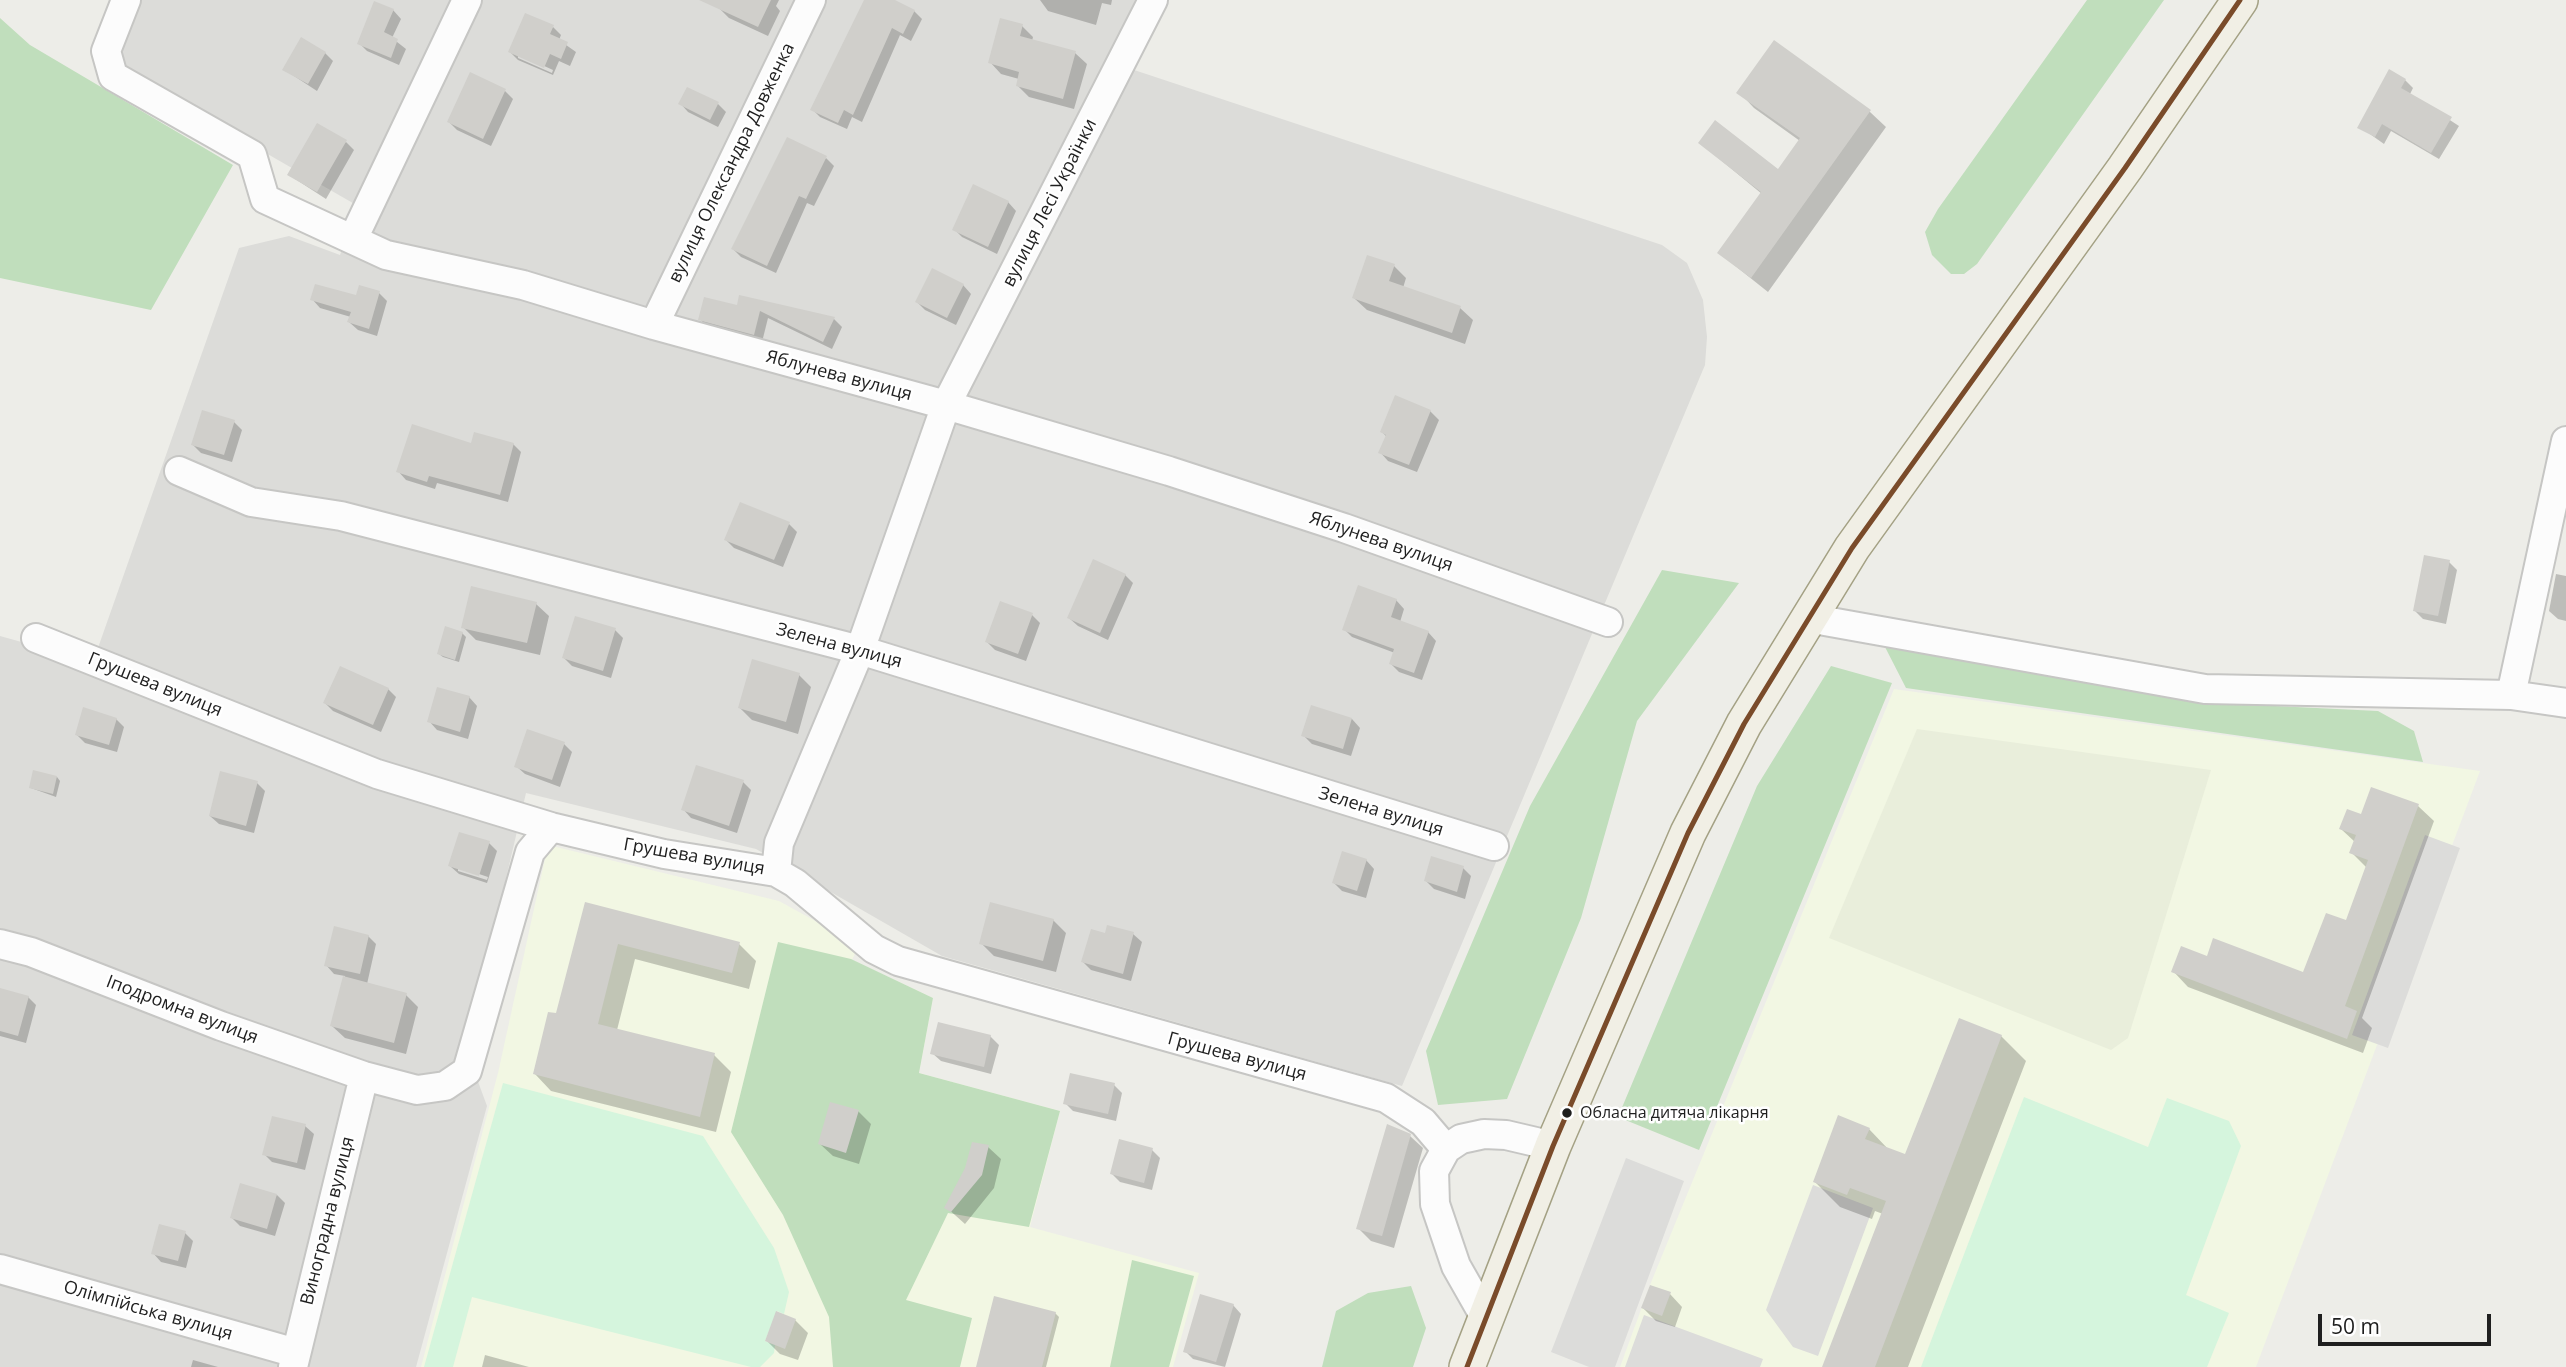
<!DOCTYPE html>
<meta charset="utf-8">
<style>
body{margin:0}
#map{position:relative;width:2566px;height:1367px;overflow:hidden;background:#edede8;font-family:"Open Sans",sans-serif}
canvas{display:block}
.scale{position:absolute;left:2318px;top:1314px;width:173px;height:32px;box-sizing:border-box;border:4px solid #1f1f1f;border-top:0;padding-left:9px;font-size:21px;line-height:24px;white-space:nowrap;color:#1f1f1f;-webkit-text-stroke:5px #fff;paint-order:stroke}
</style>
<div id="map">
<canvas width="2566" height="1367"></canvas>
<div class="scale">50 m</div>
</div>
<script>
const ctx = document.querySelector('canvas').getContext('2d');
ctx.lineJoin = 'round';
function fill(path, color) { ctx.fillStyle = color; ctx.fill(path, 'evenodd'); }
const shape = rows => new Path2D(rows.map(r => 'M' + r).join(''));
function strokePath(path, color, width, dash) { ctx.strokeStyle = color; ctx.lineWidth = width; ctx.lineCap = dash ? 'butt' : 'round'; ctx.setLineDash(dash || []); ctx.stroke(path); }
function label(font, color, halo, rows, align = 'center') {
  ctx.font = font + ' "Open Sans",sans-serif'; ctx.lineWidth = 5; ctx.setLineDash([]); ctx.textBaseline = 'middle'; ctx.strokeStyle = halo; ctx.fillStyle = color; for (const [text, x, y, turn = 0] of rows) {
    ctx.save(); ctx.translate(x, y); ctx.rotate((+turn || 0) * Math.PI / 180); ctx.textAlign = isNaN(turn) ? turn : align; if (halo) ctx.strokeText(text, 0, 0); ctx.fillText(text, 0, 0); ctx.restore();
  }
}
fill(shape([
 [140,0,1143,0,1113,63,1662,245,1687,263,1703,300,1707,337,1705,365,1402,1086,942,956,756,849,526,793,466,1049,487,1106,416,1367,0,1367,0,636,93,662,239,248,289,236,340,255,358,206,118,68,117,53]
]), '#dcdcd9');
fill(shape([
 [1894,689,2480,771,2256,1367,1620,1367,1650,1285],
 [548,845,779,901,859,945,852,960,933,998,919,1073,1060,1111,1030,1227,1199,1273,1173,1367,421,1367,498,1073]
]), '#f2f7e3');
fill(shape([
 [1917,729,2211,770,2128,1038,2111,1050,1829,938]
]), '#e9eedb');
fill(shape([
 [2087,0,2164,0,1977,264,1964,274,1951,274,1932,255,1925,232,1938,209],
 [0,18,30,45,233,165,151,310,0,278],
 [1662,570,1739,583,1637,721,1581,918,1507,1099,1438,1105,1426,1051,1530,806],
 [1885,647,2193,702,2378,711,2414,731,2423,762,1906,688],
 [1831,666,1892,683,1699,1150,1618,1117,1757,786],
 [778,942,851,959,933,998,919,1073,1060,1111,1029,1227,948,1213,906,1300,972,1318,960,1367,833,1367,829,1317,783,1215,731,1132],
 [1132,1260,1194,1276,1169,1367,1110,1367],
 [1411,1286,1426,1328,1413,1367,1322,1367,1336,1311,1368,1293]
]), '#c0debc');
fill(shape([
 [503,1083,703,1136,774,1248,789,1292,784,1314,777,1311,765,1341,775,1345,774,1353,760,1367,751,1367,472,1297,453,1367,424,1367],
 [2024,1097,2148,1147,2167,1098,2229,1121,2241,1146,2186,1295,2229,1313,2207,1367,1921,1367]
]), '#d5f5dd');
fill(shape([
 [2425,835,2460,848,2388,1048,2352,1035],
 [1626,1158,1684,1181,1615,1367,1589,1367,1551,1352],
 [1813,1185,1873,1208,1818,1356,1793,1347,1766,1310],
 [1644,1315,1763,1359,1760,1367,1625,1367]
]), '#dcdcda');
fill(shape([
 [723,0,779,0,776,6,780,11,768,36,729,18,719,8],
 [866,0,891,0,914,11,922,19,911,41,900,35,862,122,852,117,847,129,820,117,812,109],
 [1040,0,1112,0,1111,5,1102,3,1096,25,1048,11],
 [393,10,401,19,392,38,406,49,399,65,367,51,359,43],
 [1022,26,1033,37,1032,41,1075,53,1087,64,1074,109,1029,97,1018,86,1019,79,1001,74,990,62],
 [553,27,561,35,559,40,576,52,570,66,559,61,553,75,518,60,510,52],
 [518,54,553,70,552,73,518,58],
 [1775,42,1870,112,1886,127,1768,292,1719,253,1762,194,1700,143,1778,171,1800,141,1754,108,1739,92],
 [325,53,333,61,317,91,285,70],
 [471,75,505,91,513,99,491,146,457,130,449,122],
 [2405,80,2413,88,2410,94,2459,126,2439,159,2391,131,2384,144,2360,127],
 [680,103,718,104,726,112,718,127,688,112],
 [346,142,354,150,326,199,289,175],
 [826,158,834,166,814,206,807,203,776,273,741,257,733,249],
 [1008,202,1016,211,997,254,962,237,954,229],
 [1394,266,1406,278,1403,288,1460,308,1473,320,1465,344,1367,310,1354,298],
 [963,285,971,294,956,325,925,310,917,302],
 [379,293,387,301,377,336,358,330,349,322,351,317,320,308,312,299,357,298],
 [739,307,834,319,842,327,832,349,768,318,762,342,708,328,700,319],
 [1396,397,1430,411,1439,420,1417,472,1388,461,1380,452,1387,437,1382,432],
 [234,422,242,430,232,462,201,453,193,445],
 [513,444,521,452,508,502,437,483,435,489,406,480,398,471,472,445],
 [789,524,797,532,783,567,734,548,726,540],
 [2449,562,2457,570,2446,624,2423,619,2415,611],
 [2556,574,2566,576,2566,621,2558,619,2549,611],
 [1125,575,1133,583,1108,640,1078,626,1069,618],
 [1396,600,1404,609,1400,622,1428,632,1436,641,1422,680,1399,672,1391,664,1395,653,1352,637,1344,629],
 [536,604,549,616,540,655,476,640,463,627],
 [1032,615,1040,623,1026,661,995,650,987,642],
 [615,630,623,638,611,678,572,666,564,658],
 [462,633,466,637,459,662,443,657,439,654],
 [799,675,811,687,798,734,752,720,739,707],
 [388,689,396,697,381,732,333,711,325,703],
 [469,697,477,706,468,739,437,730,429,721],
 [116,719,124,727,117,752,85,743,77,735],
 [1352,719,1360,728,1351,756,1312,744,1303,735],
 [564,744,572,752,560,787,525,774,516,766],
 [57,777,60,781,56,797,31,788],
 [743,782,751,790,737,833,691,818,683,809],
 [257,783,265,791,254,833,219,824,210,816],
 [2418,806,2434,821,2362,1018,2372,1028,2363,1053,2188,987,2173,971,2208,958,2304,975,2347,922,2367,868,2351,852,2355,842,2341,829,2362,816],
 [489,843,497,851,487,883,459,874,450,866],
 [458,867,488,877,487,880,458,871],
 [1366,860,1374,869,1366,898,1342,891,1334,883],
 [1463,868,1471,876,1465,899,1434,889,1426,881],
 [586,904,739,944,756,961,749,989,635,959,617,1030,714,1055,731,1072,716,1132,551,1091,535,1074,557,1016],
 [1053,920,1066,933,1056,972,994,956,981,943],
 [1133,934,1142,942,1131,981,1091,970,1083,962,1106,935],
 [368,936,376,944,367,984,406,995,418,1007,406,1054,345,1038,332,1026,345,976,334,974,326,965],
 [0,990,28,997,36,1005,26,1043,0,1036],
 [990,1036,999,1045,991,1074,941,1061,932,1053],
 [2001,1036,2026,1061,1908,1367,1823,1367,1883,1214,1875,1211,1872,1219,1840,1207,1815,1182,1869,1129,1889,1150,1906,1156],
 [1114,1085,1122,1093,1116,1121,1073,1111,1065,1103],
 [858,1111,871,1124,859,1164,833,1156,820,1144],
 [305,1126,314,1134,305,1170,272,1162,264,1154],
 [1389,1126,1410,1136,1423,1148,1394,1248,1371,1241,1358,1228],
 [988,1147,1001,1159,994,1188,965,1224,946,1207,967,1168],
 [1152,1150,1160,1158,1152,1190,1120,1182,1112,1174],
 [277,1195,285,1203,275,1236,240,1226,232,1218],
 [185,1233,193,1241,186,1268,161,1262,153,1253],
 [1670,1294,1682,1307,1675,1327,1656,1321,1643,1308],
 [1233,1305,1241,1314,1225,1367,1193,1359,1185,1351],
 [1055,1313,1059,1317,1046,1367,978,1367],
 [795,1320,808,1333,798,1360,780,1354,767,1341],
 [485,1355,529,1367,482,1367],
 [193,1360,218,1367,191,1367]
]), '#0003');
fill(shape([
 [699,0,771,0,758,27],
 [864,0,895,0,915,10,903,34,892,28,853,115,844,110,838,123,810,110],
 [374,1,394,9,384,32,398,39,391,58,357,44],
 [525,13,554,25,550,34,568,42,561,59,550,54,544,68,508,52],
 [1000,18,1023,24,1020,36,1076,51,1063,99,1016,86,1019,72,988,63],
 [301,37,326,52,308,84,282,70],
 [1774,40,1871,110,1751,278,1717,253,1761,192,1698,143,1715,120,1778,169,1800,138,1736,93],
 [2389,69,2406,79,2401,88,2452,117,2431,153,2382,124,2375,137,2357,128],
 [470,72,506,89,483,139,447,122],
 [687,87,719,102,710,120,678,104],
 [317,123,347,140,317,192,287,175],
 [787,137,827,156,806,199,799,196,767,266,731,249],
 [973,184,1009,201,988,247,952,230],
 [1367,255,1395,264,1389,281,1461,306,1452,333,1352,298],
 [932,268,964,284,947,318,915,302],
 [315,284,356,295,359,285,380,291,369,329,347,322,351,312,310,300],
 [739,295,748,297,835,317,823,342,760,311,754,335,698,320,704,297,737,305],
 [1395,395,1431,410,1409,465,1378,453,1386,435,1380,432],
 [202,410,235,420,224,455,191,445],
 [412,424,471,443,474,432,514,443,500,495,429,476,427,482,396,472],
 [740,502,790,522,774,560,724,540],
 [2424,555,2450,560,2438,616,2413,611],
 [1093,559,1126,574,1100,633,1067,618],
 [1358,585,1397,599,1391,617,1429,631,1414,673,1389,664,1394,649,1342,630],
 [471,586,537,602,527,643,461,628],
 [1000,601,1033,613,1018,654,985,642],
 [575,616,616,628,603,671,562,658],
 [445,626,463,632,455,660,437,654],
 [752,659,800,673,786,722,738,708],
 [340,666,389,688,373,725,323,703],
 [437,687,470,696,460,732,427,722],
 [1311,705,1352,718,1343,749,1301,736],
 [83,707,117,718,109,745,75,735],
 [527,729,565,742,552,780,514,767],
 [696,765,744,780,729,826,681,810],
 [33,770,57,776,53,794,29,788],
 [220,771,258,781,246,826,209,816],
 [2371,787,2419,804,2345,1006,2357,1011,2347,1039,2171,972,2181,946,2207,956,2213,938,2303,972,2326,913,2346,920,2368,860,2349,853,2356,835,2339,829,2347,809,2361,814],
 [459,832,490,841,479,876,448,866],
 [1342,851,1367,859,1357,891,1332,883],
 [1431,856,1464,866,1457,892,1424,881],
 [585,902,740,942,732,973,618,944,598,1024,715,1053,700,1117,533,1074,548,1012,556,1013],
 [990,902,1054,919,1043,961,979,944],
 [1107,925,1134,932,1123,974,1081,962,1091,929,1105,933],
 [334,926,369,935,360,974,324,966],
 [343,976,407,993,394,1043,330,1026],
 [0,988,29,996,18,1036,0,1031],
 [1959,1018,2002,1035,1875,1367,1822,1367,1886,1201,1850,1188,1847,1195,1813,1182,1838,1115,1870,1128,1865,1139,1905,1154],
 [938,1022,991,1035,984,1067,930,1054],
 [1070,1073,1115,1083,1108,1114,1063,1104],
 [830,1102,859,1110,846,1153,818,1144],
 [272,1116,306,1124,297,1163,262,1155],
 [1387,1124,1411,1134,1382,1236,1356,1229],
 [1119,1139,1153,1148,1144,1183,1110,1174],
 [972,1142,989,1145,982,1175,951,1212,944,1208,965,1168],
 [240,1183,277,1194,267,1229,230,1218],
 [159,1224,186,1231,178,1261,151,1254],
 [1650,1285,1671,1292,1662,1316,1641,1308],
 [1200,1294,1234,1304,1216,1362,1183,1352],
 [994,1296,1056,1312,1042,1367,976,1367],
 [776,1311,796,1319,785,1349,765,1341]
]), '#d0cfcb');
const minor = shape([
 [126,0,106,51,113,76,252,155,265,199,386,255,523,285,654,325,946,405,1169,471,1344,528,1608,622],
 [353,239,467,0],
 [654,325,811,0],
 [179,471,251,502,341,516,860,650,1494,846],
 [1808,618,2205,689,2511,695,2566,703],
 [36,638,377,774,551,827,664,854,776,872,795,883,874,949,898,961,1386,1098,1423,1122,1446,1149],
 [2511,695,2566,441],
 [776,872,779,843,860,650,946,405,1153,0],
 [0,944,31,952,221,1026,364,1076,417,1090,445,1086,467,1071,530,852,551,827],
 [0,1269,296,1353],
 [1485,1317,1456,1266,1435,1204,1434,1171,1446,1149,1461,1139,1484,1134,1506,1135,1553,1146],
 [293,1367,364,1076]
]);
const major = shape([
 [1467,1367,1553,1146,1688,833,1744,724,1852,548,2125,168,2240,0]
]);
strokePath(minor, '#c6c6c4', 32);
strokePath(major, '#a4a184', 38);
strokePath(minor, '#fcfcfc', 28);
strokePath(major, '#f1efe5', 35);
strokePath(shape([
 [1467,1367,1553,1146,1688,833,1744,724,1852,548,2125,168,2240,0]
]), '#7a4b2a', 5);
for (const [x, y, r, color] of [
 [1567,1113,6,"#1f1f1f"]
]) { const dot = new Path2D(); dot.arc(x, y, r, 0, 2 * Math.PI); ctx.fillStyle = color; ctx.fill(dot); strokePath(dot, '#fff', 2.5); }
label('16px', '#1f1f1f', '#fff', [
 ["Обласна дитяча лікарня",1580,1113]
], 'left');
label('18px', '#1f1f1f', '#fff', [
 ["вулиця Олександра Довженка",732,163,-64],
 ["вулиця Лесі Українки",1050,203,-63],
 ["Яблунева вулиця",839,376,15],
 ["Яблунева вулиця",1381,542,19],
 ["Зелена вулиця",839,646,15],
 ["Грушева вулиця",155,685,22],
 ["Зелена вулиця",1381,812,17],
 ["Грушева вулиця",694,857,10],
 ["Іподромна вулиця",182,1010,21],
 ["Грушева вулиця",1237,1057,15],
 ["Виноградна вулиця",328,1221,-76],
 ["Олімпійська вулиця",148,1311,16]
]);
</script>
